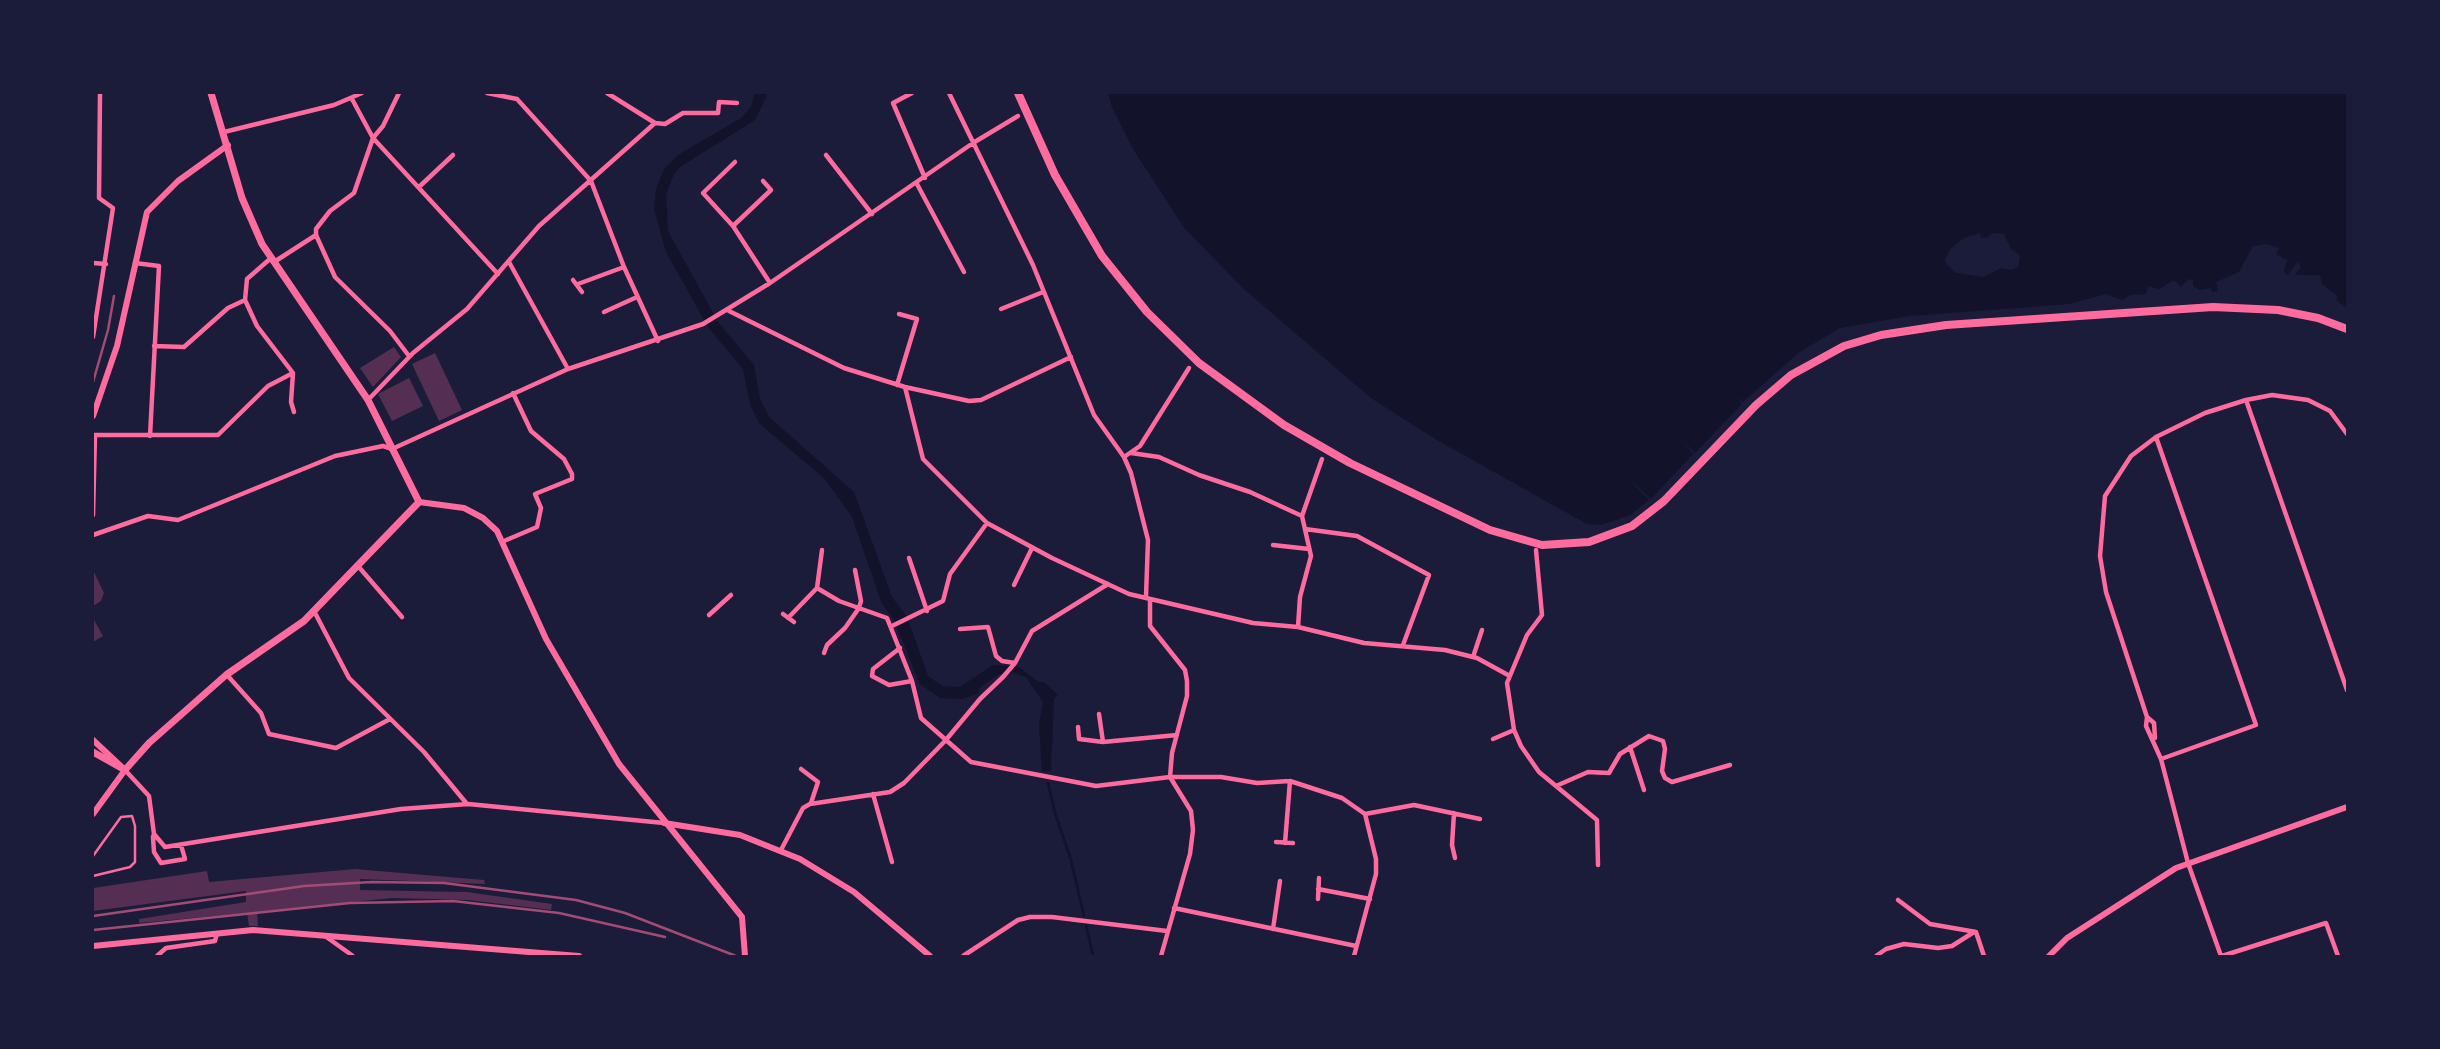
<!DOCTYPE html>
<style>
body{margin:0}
#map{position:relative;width:2440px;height:1049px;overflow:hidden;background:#1b1b3a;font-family:Georgia,serif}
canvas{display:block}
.frame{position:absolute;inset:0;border:94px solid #1b1b3a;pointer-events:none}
</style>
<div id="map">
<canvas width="2440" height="1049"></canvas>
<div class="frame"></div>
</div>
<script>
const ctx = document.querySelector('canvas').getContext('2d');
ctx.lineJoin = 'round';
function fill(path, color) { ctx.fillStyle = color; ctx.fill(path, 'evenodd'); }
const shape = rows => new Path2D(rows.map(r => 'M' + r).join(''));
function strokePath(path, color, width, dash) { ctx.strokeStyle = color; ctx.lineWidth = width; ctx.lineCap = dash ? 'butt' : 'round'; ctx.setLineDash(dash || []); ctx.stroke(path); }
fill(shape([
 [755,93,768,93,755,120,680,167,674,174,666,194,668,231,718,322,754,365,760,399,769,417,854,492,892,597,907,617,928,676,942,686,960,687,993,665,1019,667,1038,682,1044,682,1058,695,1054,699,1051,771,1042,772,1039,725,1043,702,1026,677,1014,673,999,674,979,688,979,693,962,699,940,698,920,684,894,620,882,604,852,517,825,479,759,423,750,404,743,369,708,327,666,252,654,209,656,189,664,169,678,155,741,118,751,107],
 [1108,93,2347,93,2347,308,2336,300,2338,296,2322,284,2320,275,2295,275,2301,267,2298,261,2288,275,2284,272,2287,260,2276,254,2279,248,2266,244,2253,246,2239,272,2216,282,2218,291,2212,292,2211,288,2200,290,2193,286,2193,280,2188,279,2181,287,2174,280,2159,289,2148,286,2146,294,2130,295,2122,300,2106,294,2069,304,1909,316,1840,328,1798,353,1743,402,1736,396,1742,404,1695,453,1682,440,1693,454,1651,499,1622,472,1649,500,1630,515,1601,525,1587,524,1435,439,1371,398,1245,290,1185,229,1133,149,1112,107],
 [1980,233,1981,237,1986,238,1993,233,2004,234,2011,249,2020,255,2018,267,2011,270,2001,268,1984,277,1956,273,1946,264,1945,260,1950,249,1964,238]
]), '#12122b');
strokePath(shape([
 [1048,783,1055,813,1071,860,1084,916],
 [1086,925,1093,956]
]), '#12122b', 2.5);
fill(shape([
 [394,347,401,357,373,387,360,368],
 [435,353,462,410,439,421,412,364],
 [409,378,423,406,392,421,378,394],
 [93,570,104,593,101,601,93,606],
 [93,618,103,636,93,642],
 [355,869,484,880,485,884,360,879,360,890,467,892,552,904,551,910,468,900,392,898,257,912,258,926,249,926,247,913,139,923,139,919,246,902,246,891,93,911,93,888,207,871,209,882]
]), '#542f53');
strokePath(shape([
 [93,856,121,817,132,816,135,826,135,862,130,867,93,876]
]), '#ff6b9d', 2.5);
strokePath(shape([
 [487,93,517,99,591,181,624,267,658,341],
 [607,93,655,123,665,124,683,113,718,113,719,102,737,103],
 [912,93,893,103,925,178],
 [949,93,1033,265,1094,415,1124,457,1131,473,1148,540,1146,596],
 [352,99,373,138,498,274],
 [224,132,334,105,362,93],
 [826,155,872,214],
 [763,181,771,190,733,226,770,283],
 [917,184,964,272],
 [419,187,453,155],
 [733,226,703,193,735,162],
 [316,235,335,277,390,331,409,356],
 [271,258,247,279,245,300,257,326,293,373,291,402,294,412],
 [274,262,316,235,316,229,330,211,354,193,373,138,383,126,399,93],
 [509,262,568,369],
 [93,263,106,264],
 [135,263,159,266,150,436],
 [573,280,582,292],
 [578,284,624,267],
 [1001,309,1043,292],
 [729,311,844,368,905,387,969,401,981,400,1071,357],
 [604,312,637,297],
 [93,337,113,208,99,198,100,93],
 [154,346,184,347,228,308,245,300],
 [897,385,917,319,899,314],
 [905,387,923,459,987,523],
 [368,400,413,353,467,309,539,226,655,123],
 [2246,400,2347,690],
 [93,435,218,435,268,386,293,373],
 [2156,437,2256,725,2161,759],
 [1131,453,1159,457,1199,475,1250,492,1302,516],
 [1124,457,1140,446,1189,368],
 [93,515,95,435],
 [1305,529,1357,536,1429,575,1403,645],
 [93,535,148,516,178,520,335,456,383,446,392,449,568,369,703,324,770,283,973,143,1018,116],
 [504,541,537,527,541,508,535,494,572,479,572,474,564,459,531,431,513,393],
 [1273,545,1309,549],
 [1536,550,1542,615,1527,635,1507,683,1514,730,1521,746,1539,772,1556,786,1588,772,1609,773,1620,754,1649,736,1663,741,1665,749,1662,771,1665,778,1672,782,1730,765],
 [909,558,927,611],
 [358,566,402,617],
 [1014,585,1032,548],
 [817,588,839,601,887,618,912,681,921,718,971,762,1096,786,1170,777,1221,777,1257,783,1290,781,1342,798,1365,814,1376,859,1376,874,1354,956],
 [1150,600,1150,626,1185,670,1187,681,1187,696,1172,753,1170,777,1191,811,1193,830,1190,854,1161,956],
 [314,611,349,678,424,752,467,804],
 [783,614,794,622],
 [709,615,731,595],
 [788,618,817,588,822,550],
 [892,626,943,601,950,574,987,523,1052,558,1129,594,1253,623,1298,627,1364,643,1445,650,1477,658,1508,675],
 [1298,627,1300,597,1311,556,1302,516,1322,459],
 [960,629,988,627,996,656,1002,661,1015,663],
 [900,648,873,669,872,676,889,685,912,681],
 [824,653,827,645,845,628,859,608,861,601,855,570],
 [1473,657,1482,630],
 [227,675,261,713,269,734,336,748,390,719],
 [1099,714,1103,742],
 [2147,717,2154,723,2155,738],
 [1078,727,1079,739,1103,742,1177,735],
 [1493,739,1514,730],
 [1630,747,1644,790],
 [801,769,818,782,811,803],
 [125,770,149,796,154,834],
 [1556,786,1597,820,1598,865],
 [873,794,892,862],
 [1454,813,1452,845,1455,858],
 [1365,814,1414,805,1480,819],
 [1276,842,1293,843],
 [1285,843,1290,781],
 [181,845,185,859,161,863,154,852,153,837,154,834,165,847,401,809,468,804,664,823],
 [781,850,803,808,810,804,890,792,904,783,945,741,980,699,1003,677,1015,663,1032,631,1108,584],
 [1318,889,1370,899],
 [1318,899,1319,878],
 [1898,900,1930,924,1976,932,1984,956],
 [1174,908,1356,946],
 [1273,929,1280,881],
 [325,936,353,956],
 [157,956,166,948,215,941,217,933],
 [963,956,1018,920,1030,917,1052,917,1167,931],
 [1876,956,1886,949,1904,944,1938,948,1952,946,1974,932],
 [2221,956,2188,863,2161,759,2146,726,2147,717,2106,592,2100,556,2105,496,2131,456,2156,437,2205,413,2246,400,2272,395,2308,400,2330,411,2347,434],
 [2222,956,2326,923,2338,956]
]), '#ff6b9d', 4.5);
strokePath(shape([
 [93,416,117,346,147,212,178,181,228,145],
 [93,740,125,770,93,814],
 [2049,956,2067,938,2176,868,2347,807]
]), '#ff6b9d', 6);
strokePath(shape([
 [419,502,464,508,483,518,497,531,546,639,619,764,742,917,745,956],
 [664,823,740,835,800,859,854,892,930,956],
 [93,946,253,930,579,956]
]), '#ff6b9d', 6);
strokePath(shape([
 [93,752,125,770,149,743,226,675,304,621,419,502,368,400,262,244,242,198,211,93]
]), '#ff6b9d', 7);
strokePath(shape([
 [1018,93,1055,175,1102,256,1147,312,1199,363,1284,425,1350,463,1490,530,1542,545,1589,542,1632,526,1664,501,1756,405,1791,375,1844,346,1881,335,1946,325,2213,307,2278,310,2318,318,2347,329]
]), '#ff6b9d', 8);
strokePath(shape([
 [93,382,108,330,114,296],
 [93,916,304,886,372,882,444,883,576,900,625,913,736,956],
 [93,930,350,903,453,901,559,913,665,937]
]), '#a44b75', 2.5);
</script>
